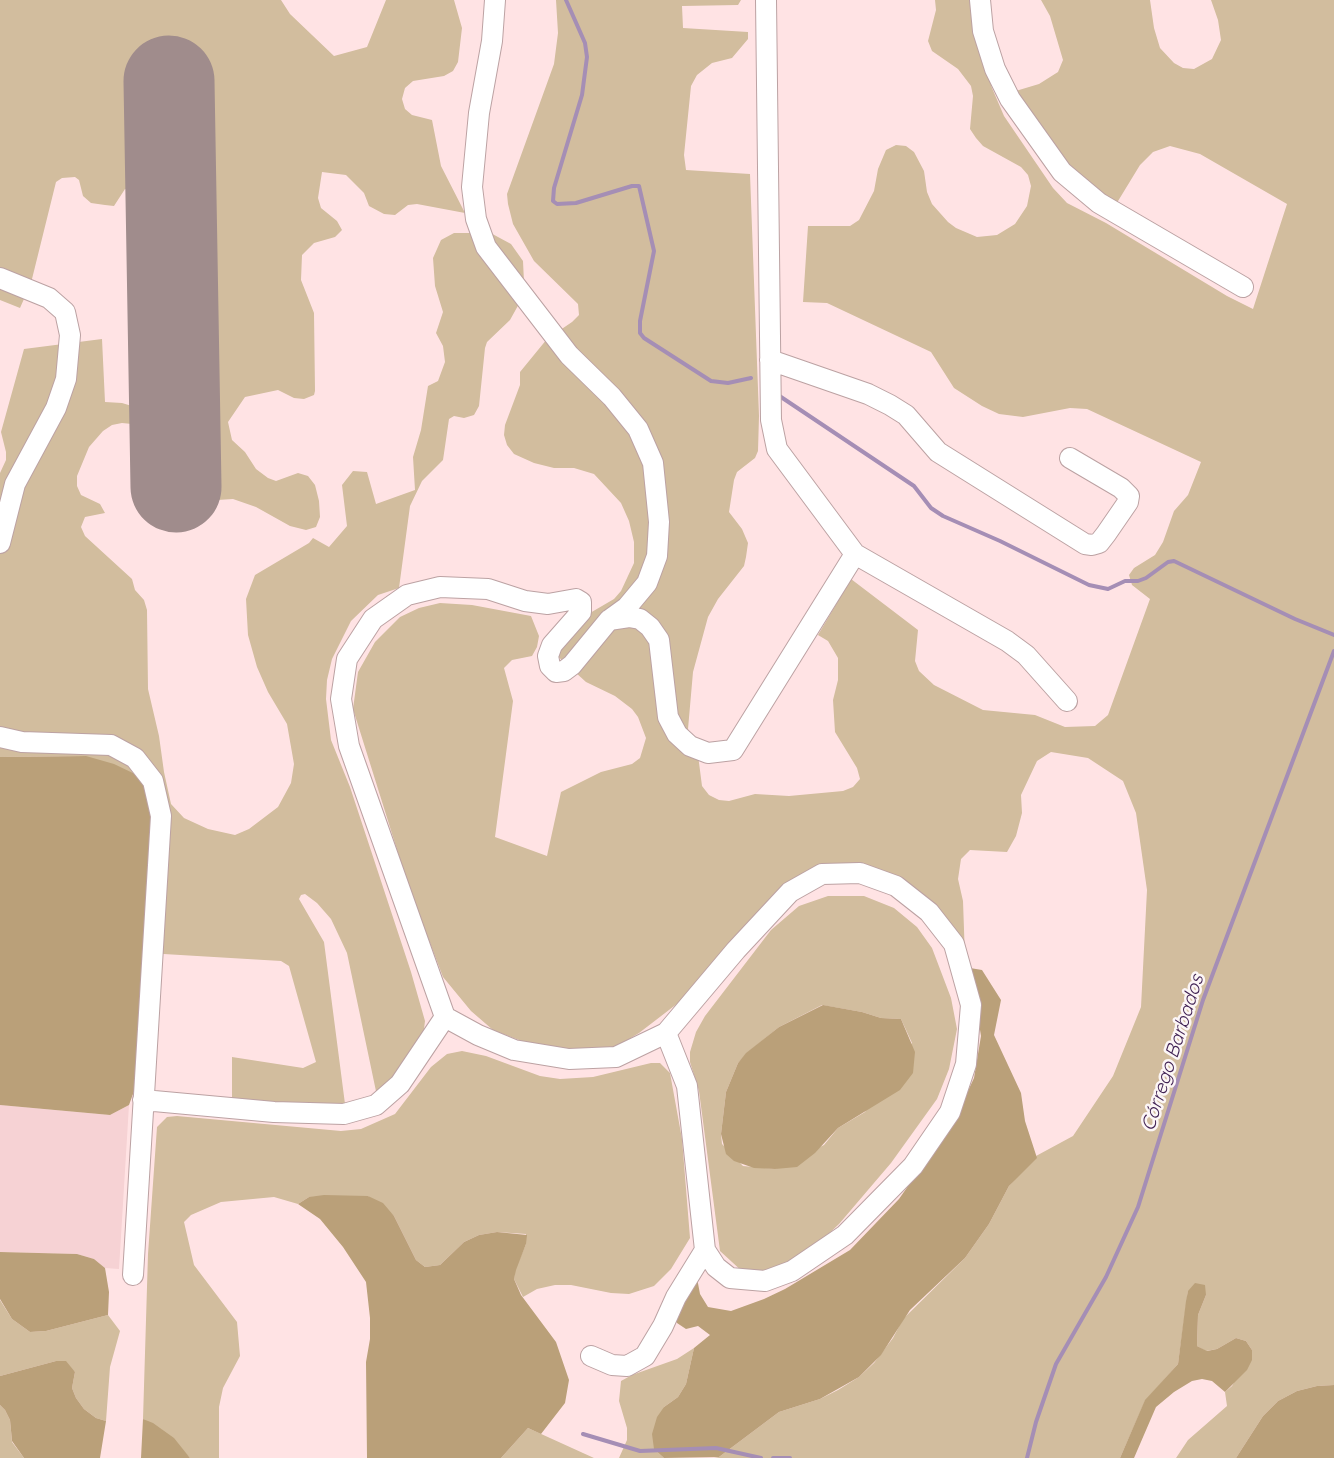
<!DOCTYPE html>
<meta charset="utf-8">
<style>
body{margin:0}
canvas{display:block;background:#ffe3e4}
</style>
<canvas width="1334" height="1458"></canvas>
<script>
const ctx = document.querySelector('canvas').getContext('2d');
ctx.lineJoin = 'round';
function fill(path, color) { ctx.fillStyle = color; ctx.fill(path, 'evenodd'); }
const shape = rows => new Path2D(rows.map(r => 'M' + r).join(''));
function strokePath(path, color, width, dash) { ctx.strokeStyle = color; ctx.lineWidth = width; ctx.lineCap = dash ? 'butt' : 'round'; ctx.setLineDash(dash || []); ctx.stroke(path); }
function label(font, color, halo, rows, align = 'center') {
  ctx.font = font + ' Quicksand,sans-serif'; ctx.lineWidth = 5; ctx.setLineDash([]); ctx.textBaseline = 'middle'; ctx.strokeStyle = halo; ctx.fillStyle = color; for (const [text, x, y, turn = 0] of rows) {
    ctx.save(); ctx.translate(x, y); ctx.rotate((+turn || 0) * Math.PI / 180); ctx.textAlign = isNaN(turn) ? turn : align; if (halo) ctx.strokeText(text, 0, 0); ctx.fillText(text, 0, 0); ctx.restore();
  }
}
fill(shape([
 [0,1105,110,1115,129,1105,119,1269,105,1268,94,1259,77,1254,0,1252]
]), '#f6d2d4');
fill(shape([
 [0,0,281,0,290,14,334,56,367,47,386,0,454,0,462,28,458,62,453,71,444,76,413,81,405,88,402,99,405,109,412,115,432,120,441,166,465,213,417,204,408,205,395,215,384,214,369,206,364,193,346,175,322,172,318,198,321,208,337,221,342,230,335,237,314,243,302,255,301,280,314,313,315,391,314,395,304,399,294,398,278,390,245,397,228,422,232,440,245,452,256,469,268,478,276,481,298,473,308,476,315,485,319,501,320,517,316,527,306,530,290,526,256,507,233,499,202,501,176,518,168,520,161,516,147,503,148,494,152,489,155,479,141,463,138,453,138,433,132,424,122,423,112,425,103,431,89,447,77,476,77,486,81,495,100,504,105,513,85,517,81,527,85,536,132,579,135,590,144,600,147,610,148,689,159,736,164,772,171,804,184,818,208,829,235,835,249,829,278,807,291,783,294,764,287,724,268,692,257,667,248,635,246,599,255,575,309,543,313,538,329,547,347,526,342,485,353,471,367,472,376,504,415,490,413,457,421,430,428,386,438,381,445,362,443,346,436,333,443,312,435,286,433,258,441,240,454,233,472,233,485,230,511,244,523,261,524,282,520,302,510,320,487,342,485,348,479,406,474,415,464,418,454,416,449,419,443,460,422,481,410,506,399,588,378,595,351,621,332,659,327,680,326,699,331,740,350,787,411,972,425,1021,423,1037,419,1048,377,1096,347,953,331,919,317,903,305,894,301,895,299,899,324,942,345,1104,232,1104,232,1057,303,1068,316,1062,289,966,281,961,147,953,86,756,0,757,0,473,6,460,6,452,1,432,24,349,102,339,105,402,122,403,145,410,168,421,172,425,169,484,202,486,192,81,159,79,158,188,152,192,144,193,125,189,114,206,105,205,91,203,83,196,79,180,75,177,62,178,56,182,31,283,20,308,0,300],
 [556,0,741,0,738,5,682,6,683,28,748,32,748,39,732,58,712,63,697,75,691,86,684,155,686,170,750,174,759,416,758,451,755,458,737,472,734,480,729,512,742,529,748,543,746,557,744,566,718,599,708,617,693,672,688,729,698,755,702,786,709,795,719,800,729,801,755,794,789,796,843,791,853,787,860,779,857,768,835,732,833,700,838,680,838,658,828,641,818,635,851,579,918,630,915,661,919,671,934,685,983,710,1035,715,1065,727,1095,726,1108,715,1150,599,1132,585,1129,575,1134,568,1155,555,1163,542,1174,511,1188,495,1201,462,1087,409,1070,408,1023,417,999,414,982,406,954,388,931,352,827,303,803,302,808,226,850,226,859,220,874,191,878,169,886,150,896,145,906,146,914,152,924,171,927,192,932,204,948,222,956,228,977,237,997,235,1015,224,1027,206,1031,186,1028,175,1021,167,983,146,976,138,970,129,973,96,971,86,958,69,932,51,928,41,936,10,935,0,970,0,979,47,992,88,1004,116,1053,188,1067,203,1106,223,1227,296,1253,309,1287,204,1200,154,1170,146,1153,152,1140,165,1115,206,1095,197,1009,93,1039,84,1058,72,1063,60,1050,16,1041,0,1150,0,1154,28,1160,48,1174,63,1183,68,1194,69,1212,59,1221,40,1218,20,1211,0,1334,0,1334,1385,1317,1386,1297,1391,1278,1401,1263,1416,1236,1458,1176,1458,1188,1440,1227,1406,1225,1392,1232,1386,1252,1350,1246,1341,1236,1338,1217,1349,1206,1351,1197,1346,1198,1315,1206,1295,1188,1291,1178,1364,1145,1401,1120,1458,714,1458,719,1457,779,1412,820,1399,838,1390,859,1377,874,1363,893,1338,903,1319,965,1258,989,1224,1009,1186,1036,1156,1073,1136,1113,1076,1141,1007,1147,890,1136,813,1123,781,1088,758,1051,752,1037,761,1021,795,1022,813,1016,836,1007,852,970,850,961,859,958,879,963,901,965,958,932,903,829,871,682,1000,639,1033,609,1051,581,1054,532,1045,493,1030,471,1011,443,977,409,888,353,709,358,672,375,642,400,617,419,608,440,603,472,605,531,616,539,636,537,647,532,656,512,660,504,668,513,701,495,837,547,856,561,792,601,772,632,764,640,758,646,738,638,717,632,709,615,696,586,682,553,652,578,620,614,599,621,591,634,563,634,542,629,521,621,503,594,474,574,468,554,468,534,463,514,454,507,445,504,435,505,425,520,385,520,372,547,339,572,322,579,315,578,304,534,261,513,224,508,204,507,194,554,64,558,33],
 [828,896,864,896,894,908,917,927,932,948,951,998,957,1029,949,1069,937,1099,891,1163,839,1224,820,1242,791,1262,767,1271,744,1273,720,1251,699,1091,690,1062,690,1052,696,1032,705,1016,771,930,799,906],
 [822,1005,862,1012,881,1018,901,1019,912,1043,865,1112,838,1128,824,1145,775,1169,743,1166,722,1144,721,1134,726,1092,738,1063,747,1053,779,1027],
 [462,1051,486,1056,540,1076,560,1079,593,1077,651,1063,660,1063,670,1073,682,1139,690,1238,671,1269,654,1286,629,1294,611,1293,571,1285,555,1285,537,1289,523,1297,514,1279,515,1270,526,1244,526,1234,497,1232,479,1235,464,1242,440,1265,425,1267,416,1260,394,1216,368,1196,309,1197,298,1204,274,1197,221,1202,191,1215,184,1222,194,1265,237,1322,240,1356,223,1388,219,1407,219,1458,190,1458,162,1430,143,1419,148,1254,157,1127,167,1117,177,1116,341,1131,361,1129,395,1114,431,1067,447,1054],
 [0,1300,12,1319,30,1332,46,1331,108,1315,120,1331,110,1367,106,1421,96,1418,84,1409,76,1398,72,1388,75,1372,56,1361,0,1376],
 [694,1348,686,1384,678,1397,664,1407,654,1449,664,1458,619,1458,627,1440,627,1428,619,1401,621,1381,632,1375,677,1359],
 [0,1405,5,1410,10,1420,12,1442,24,1458,0,1458],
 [528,1428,594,1458,501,1458]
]), '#d2bd9e');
fill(shape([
 [86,756,114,764,137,775,148,787,155,805,137,1083,129,1105,110,1115,0,1105,0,757],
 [970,968,982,970,1001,1000,994,1035,1021,1093,1025,1121,1037,1158,1009,1186,989,1224,965,1258,910,1310,881,1355,859,1377,820,1399,779,1412,719,1457,664,1458,654,1449,652,1434,657,1417,664,1407,678,1397,686,1384,694,1348,710,1335,698,1326,686,1329,677,1323,673,1316,697,1278,700,1294,708,1307,731,1311,764,1299,785,1289,850,1250,899,1199,955,1119,974,1078,981,1036],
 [823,1005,862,1012,881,1018,901,1019,915,1052,913,1073,900,1090,838,1128,815,1153,797,1167,775,1169,754,1168,734,1161,726,1154,721,1134,726,1092,738,1063,746,1053,779,1027],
 [324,1195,368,1196,383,1203,394,1216,416,1260,425,1267,440,1265,464,1242,479,1235,497,1232,527,1235,526,1244,516,1270,514,1279,521,1295,556,1342,569,1380,565,1403,541,1434,528,1428,501,1458,367,1458,366,1362,370,1339,370,1318,366,1282,343,1247,320,1219,298,1204,309,1197],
 [0,1252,77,1254,94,1259,105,1268,109,1292,108,1315,46,1331,30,1332,12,1319,0,1299],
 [1195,1283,1205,1285,1206,1295,1198,1315,1197,1346,1207,1351,1217,1349,1236,1338,1246,1341,1252,1350,1252,1360,1247,1370,1225,1392,1212,1381,1202,1379,1192,1381,1174,1392,1156,1407,1134,1458,1120,1458,1145,1400,1178,1364,1186,1301,1188,1291],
 [56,1361,66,1361,75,1372,72,1388,76,1398,84,1409,96,1418,106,1421,100,1458,24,1458,12,1441,10,1420,5,1410,0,1405,0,1376],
 [1334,1385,1334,1458,1236,1458,1263,1416,1278,1401,1297,1391,1317,1386],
 [143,1419,153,1423,174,1438,190,1458,141,1458]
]), '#baa079');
strokePath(shape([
 [566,0,585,43,587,57,582,95,554,188,553,201,557,204,576,203,632,186,639,186,654,251,640,321,640,333,644,338,711,381,728,383,751,378],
 [778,395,914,486,931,508,943,516,1000,541,1089,585,1108,589,1125,581,1138,581,1146,578,1168,562,1174,561,1295,619,1334,635],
 [583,1434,640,1451,716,1448,761,1458],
 [773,1458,790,1458],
 [1027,1458,1036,1422,1056,1364,1106,1277,1138,1207,1203,1000,1334,651]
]), '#a58eb5', 4);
strokePath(shape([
 [169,81,176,487]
]), '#a08c8c', 91);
const minor = shape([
 [766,0,771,420,777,449,855,554,1007,641,1026,655,1067,701],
 [980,0,983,31,995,69,1010,99,1062,172,1099,203,1243,287],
 [0,278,49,298,65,312,70,335,66,379,56,408,15,484,0,543],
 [770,360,868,394,890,405,906,415,938,452,1085,544,1092,545,1099,543,1106,534,1128,502,1129,496,1121,488,1070,458],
 [609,620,629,617,640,619,650,627,659,640,668,717,677,734,690,746,708,753,733,750,855,554],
 [0,737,22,742,111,745,135,758,153,781,161,816,133,1275],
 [445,1017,349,746,341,699,347,659,373,619,407,595,440,587,488,589,525,601,548,604,576,599,581,602,581,612,552,645,548,656,550,666,556,672,564,671,572,665,609,620,627,607,647,583,657,556,659,522,653,463,638,429,612,397,569,355,486,247,476,219,472,187,479,113,492,41,495,0],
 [143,1100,274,1112,344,1114,376,1105,400,1084,445,1017,478,1035,514,1050,569,1059,616,1057,666,1033,736,950,790,892,822,874,860,873,896,886,929,912,954,944,971,1005,966,1064,950,1112,913,1166,845,1235,792,1271,765,1281,730,1278,716,1267,705,1250],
 [591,1356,612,1365,627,1366,645,1356,663,1326,676,1297,705,1250,687,1086,666,1033]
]);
strokePath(minor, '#bca2a3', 22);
strokePath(minor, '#fff', 20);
label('italic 19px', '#412254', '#fcf6f6', [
 ["Córrego Barbados",1173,1053,-72]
]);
</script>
